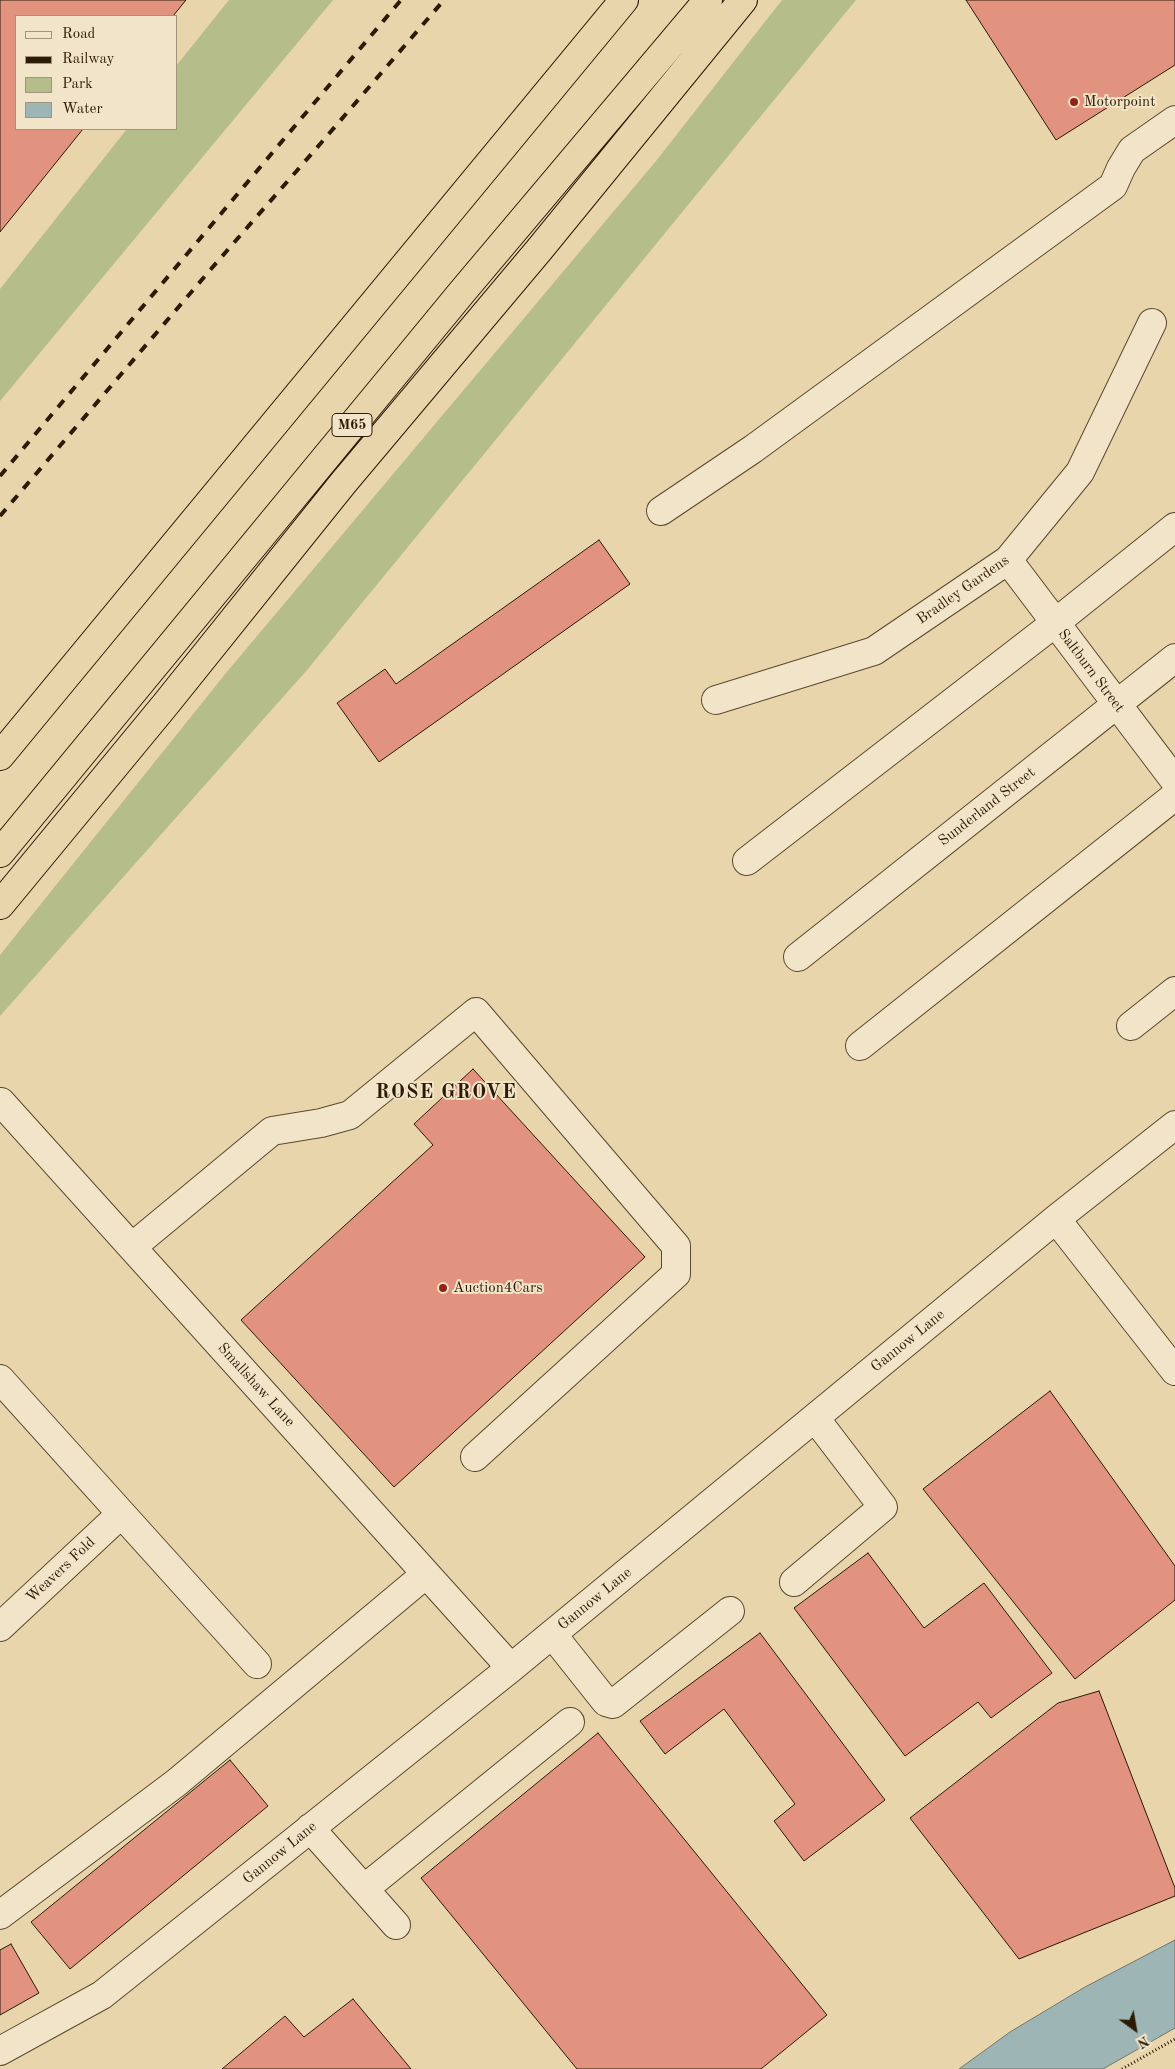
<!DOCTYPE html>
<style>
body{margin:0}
#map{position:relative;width:1175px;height:2069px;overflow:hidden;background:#e9d5ab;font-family:"Old Standard TT",serif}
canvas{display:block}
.legend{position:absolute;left:15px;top:15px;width:162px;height:115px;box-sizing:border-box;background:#f1e4c8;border:1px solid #a2937a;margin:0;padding:6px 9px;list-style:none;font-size:15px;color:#2b1a05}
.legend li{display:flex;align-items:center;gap:10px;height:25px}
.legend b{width:25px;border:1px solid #a2937a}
.north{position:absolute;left:1110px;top:2004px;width:50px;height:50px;-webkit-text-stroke:4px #f1e4c8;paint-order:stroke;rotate:148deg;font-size:14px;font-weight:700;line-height:20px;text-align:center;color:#2b1a05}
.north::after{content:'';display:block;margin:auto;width:18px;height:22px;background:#2b1a05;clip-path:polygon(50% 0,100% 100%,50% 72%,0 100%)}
</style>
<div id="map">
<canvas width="1175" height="2069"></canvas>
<ul class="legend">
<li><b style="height:6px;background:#f1e4c8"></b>Road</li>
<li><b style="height:6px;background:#2b1a05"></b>Railway</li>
<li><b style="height:14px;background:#b5bd8a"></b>Park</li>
<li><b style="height:14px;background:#9db6b5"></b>Water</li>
</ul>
<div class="north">N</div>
</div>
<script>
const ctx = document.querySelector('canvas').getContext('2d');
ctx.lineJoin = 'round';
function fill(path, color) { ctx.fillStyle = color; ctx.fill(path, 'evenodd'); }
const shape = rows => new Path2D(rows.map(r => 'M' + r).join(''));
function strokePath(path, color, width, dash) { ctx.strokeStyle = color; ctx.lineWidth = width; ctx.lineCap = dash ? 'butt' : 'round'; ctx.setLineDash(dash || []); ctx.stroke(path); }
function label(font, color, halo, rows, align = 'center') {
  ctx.font = font + ' "Old Standard TT",serif'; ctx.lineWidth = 4; ctx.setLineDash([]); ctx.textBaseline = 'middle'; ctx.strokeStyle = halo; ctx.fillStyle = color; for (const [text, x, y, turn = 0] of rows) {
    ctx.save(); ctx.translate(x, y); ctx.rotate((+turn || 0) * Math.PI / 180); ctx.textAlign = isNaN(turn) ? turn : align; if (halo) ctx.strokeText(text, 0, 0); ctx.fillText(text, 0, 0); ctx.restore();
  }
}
fill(shape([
 [229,0,333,0,0,401,0,289,127,129,176,129,176,66],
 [782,0,856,0,307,670,0,1016,0,955,226,673,656,161]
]), '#b5bd8a');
const water = shape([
 [1175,1940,1175,2028,1103,2069,959,2069,1010,2032,1085,1987,1175,1940]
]);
fill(water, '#9db6b5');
strokePath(water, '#6f786f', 1);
const building = shape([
 [0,0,186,0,173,16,16,16,16,129,83,129,0,232,0,0],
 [966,0,1175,0,1175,65,1056,140,966,0],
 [599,540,630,584,379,762,337,703,385,669,396,684,599,540],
 [473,1069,645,1257,394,1487,241,1320,433,1145,414,1124,473,1069],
 [1050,1391,1175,1566,1175,1600,1075,1679,923,1489,1050,1391],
 [868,1553,924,1628,984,1583,1052,1673,991,1718,978,1702,905,1756,794,1608,868,1553],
 [760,1633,885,1800,804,1861,774,1821,795,1804,724,1709,665,1754,640,1721,760,1633],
 [1099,1691,1175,1888,1175,1896,1019,1959,910,1818,1058,1703,1099,1691],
 [598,1733,827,2015,761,2069,577,2069,421,1878,598,1733],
 [230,1760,268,1806,70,1969,31,1922,230,1760],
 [11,1944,39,1993,0,2015,0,1950,11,1944],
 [353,1999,411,2069,222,2069,285,2016,304,2037,353,1999]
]);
fill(building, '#e19380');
strokePath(building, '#2b1a05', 1);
const minor = shape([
 [661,511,753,449,1113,186,1121,168,1132,150,1175,120],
 [1008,560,1175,781],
 [716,700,874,651,1008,560,1080,472,1152,323],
 [747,861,1055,623,1175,527],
 [798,957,1175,658],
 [1131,1026,1175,991],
 [860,1046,1175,796],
 [1,1102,511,1668],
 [1056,1219,1175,1371],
 [132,1247,272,1131,321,1123,350,1115,476,1012,676,1246,676,1274,475,1457],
 [0,1379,257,1664],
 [794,1582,883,1507,815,1418],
 [0,1627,121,1514],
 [552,1634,606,1702,613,1704,730,1611],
 [310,1828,396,1925],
 [364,1889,570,1722],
 [0,1915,176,1783,426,1574],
 [0,2051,102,1995,511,1668,1056,1219,1175,1125]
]);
const highway = shape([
 [0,756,624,0],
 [0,853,462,292,708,0],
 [0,905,165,705,344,482,539,250,743,0]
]);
strokePath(minor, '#5a492e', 30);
strokePath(highway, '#2b1a05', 30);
strokePath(shape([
 [1122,2069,1175,2039]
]), '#2b1a05', 3, [1, 2.5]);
strokePath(minor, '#f1e4c8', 28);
strokePath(highway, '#e9d5ab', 28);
strokePath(shape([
 [0,476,401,0],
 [0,516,211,269,321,143,444,0]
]), '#2b1a05', 4, [9, 9]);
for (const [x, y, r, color] of [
 [1074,102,5,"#8f2418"],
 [443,1288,5,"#8f2418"]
]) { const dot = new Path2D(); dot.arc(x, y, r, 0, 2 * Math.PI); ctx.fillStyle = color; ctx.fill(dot); strokePath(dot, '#f1e4c8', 2); }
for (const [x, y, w] of [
 [352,425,40]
]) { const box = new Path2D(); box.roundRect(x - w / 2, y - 11.5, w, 23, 4); ctx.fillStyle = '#f1e4c8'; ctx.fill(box); strokePath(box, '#2b1a05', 1); }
label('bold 14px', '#2b1a05', null, [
 ["M65",352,425]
]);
label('15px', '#2b1a05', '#f1e4c8', [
 ["Motorpoint",1084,102],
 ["Auction4Cars",453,1288]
], 'left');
label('15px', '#2b1a05', '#f1e4c8', [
 ["Bradley Gardens",963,590,-35],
 ["Saltburn Street",1091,671,53],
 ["Sunderland Street",987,807,-38],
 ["Gannow Lane",908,1341,-39],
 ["Smallshaw Lane",256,1385,48],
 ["Weavers Fold",61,1570,-43],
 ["Gannow Lane",595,1599,-39],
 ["Gannow Lane",280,1853,-39]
]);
ctx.letterSpacing = '1px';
label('bold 20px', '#2b1a05', '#f1e4c8', [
 ["ROSE GROVE",446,1093]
]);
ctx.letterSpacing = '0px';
</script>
